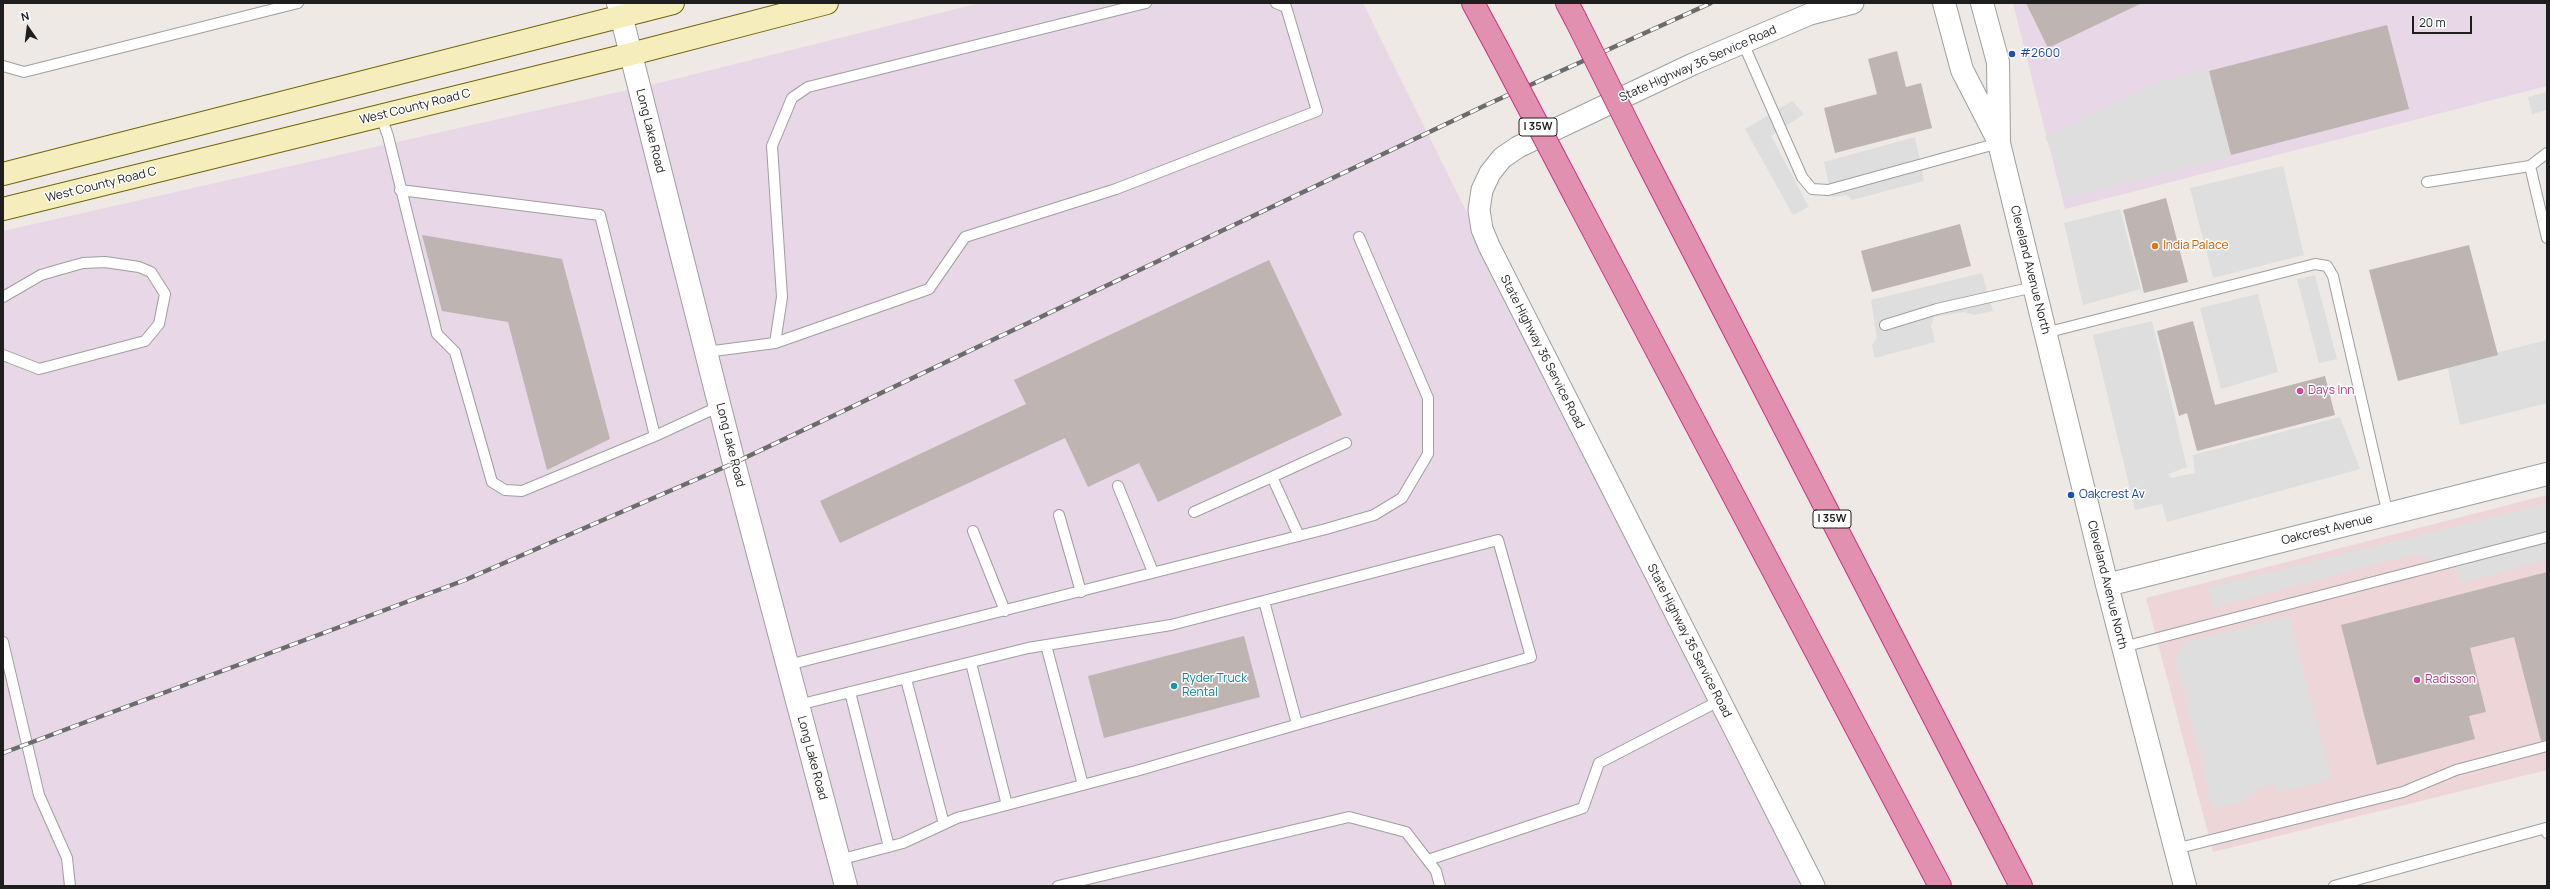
<!DOCTYPE html>
<style>
body{margin:0}
#map{position:relative;width:2550px;height:889px;overflow:hidden;background:#eee9e4;font-family:Manrope,sans-serif}
canvas{display:block}
.frame{position:absolute;inset:0;border:4px solid #1e1e1e;pointer-events:none}
.north{position:absolute;left:8px;top:8px;width:40px;height:40px;-webkit-text-stroke:3px #fff;paint-order:stroke;rotate:346deg;font-size:11px;font-weight:700;line-height:16px;text-align:center;color:#1e1e1e}
.north::after{content:'';display:block;margin:auto;width:14px;height:18px;background:#1e1e1e;clip-path:polygon(50% 0,100% 100%,50% 72%,0 100%)}
.scale{position:absolute;left:2412px;top:16px;width:60px;height:18px;box-sizing:border-box;border:2px solid #1e1e1e;border-top:0;padding-left:5px;font-size:12px;line-height:14px;white-space:nowrap;color:#1e1e1e;-webkit-text-stroke:3px #fff;paint-order:stroke}
</style>
<div id="map">
<canvas width="2550" height="889"></canvas>
<div class="frame"></div>
<div class="north">N</div>
<div class="scale">20 m</div>
</div>
<script>
const ctx = document.querySelector('canvas').getContext('2d');
ctx.lineJoin = 'round';
function fill(path, color) { ctx.fillStyle = color; ctx.fill(path, 'evenodd'); }
const shape = rows => new Path2D(rows.map(r => 'M' + r).join(''));
function strokePath(path, color, width, dash) { ctx.strokeStyle = color; ctx.lineWidth = width; ctx.lineCap = dash ? 'butt' : 'round'; ctx.setLineDash(dash || []); ctx.stroke(path); }
function label(font, color, halo, rows, align = 'center') {
  ctx.font = font + ' Manrope,sans-serif'; ctx.lineWidth = 3; ctx.setLineDash([]); ctx.textBaseline = 'middle'; ctx.strokeStyle = halo; ctx.fillStyle = color; for (const [text, x, y, turn = 0] of rows) {
    ctx.save(); ctx.translate(x, y); ctx.rotate((+turn || 0) * Math.PI / 180); ctx.textAlign = isNaN(turn) ? turn : align; if (halo) ctx.strokeText(text, 0, 0); ctx.fillText(text, 0, 0); ctx.restore();
  }
}
fill(shape([
 [2547,495,2547,770,2213,852,2146,598]
]), '#eed5d8');
fill(shape([
 [980,3,1363,3,1801,886,3,886,3,231,663,82],
 [2013,3,2547,3,2547,86,2065,209]
]), '#e7d7e7');
fill(shape([
 [2211,68,2232,157,2064,199,2054,155,2045,137,2167,79],
 [2547,92,2547,110,2532,114,2528,97],
 [1792,101,1804,114,1771,136,1809,207,1793,215,1745,129],
 [1915,137,1924,181,1852,200,1847,195,1832,197,1824,162],
 [2283,166,2304,255,2213,278,2190,188],
 [2120,209,2141,289,2083,305,2064,223],
 [1982,273,1993,311,1974,315,1964,312,1934,317,1931,326,1935,342,1875,358,1872,345,1877,338,1871,300],
 [2315,275,2337,359,2319,363,2297,279],
 [2258,294,2278,372,2221,389,2200,308],
 [2152,321,2187,467,2168,474,2171,478,2195,473,2193,455,2340,417,2360,469,2167,522,2162,504,2135,510,2093,335],
 [2547,340,2547,403,2460,425,2447,365],
 [2547,504,2547,560,2460,583,2456,567,2414,554,2213,608,2208,587],
 [2289,616,2332,779,2277,793,2274,783,2258,788,2257,791,2240,802,2213,810,2175,658,2186,642]
]), '#dedede');
fill(shape([
 [2026,3,2142,3,2048,48],
 [2387,25,2409,109,2231,155,2209,71],
 [1897,51,1906,87,1921,83,1932,128,1835,153,1824,108,1877,94,1868,59],
 [2166,198,2188,282,2144,293,2123,210],
 [1960,224,1971,266,1872,292,1861,251],
 [422,235,562,259,610,439,547,470,508,322,442,311],
 [2469,245,2498,355,2398,381,2369,270],
 [1269,260,1342,415,1158,502,1139,463,1088,487,1065,438,840,543,820,501,1026,404,1014,380],
 [2193,321,2215,405,2325,376,2335,415,2197,451,2187,413,2179,416,2157,331],
 [2547,572,2547,740,2541,741,2514,637,2470,648,2486,712,2469,716,2475,739,2377,765,2341,625],
 [1244,636,1260,697,1104,738,1088,676]
]), '#beb4b1');
const service = shape([
 [1743,43,1802,177,1812,189,1828,190,1999,143],
 [3,66,24,72,298,3],
 [381,116,388,136,437,334,455,352,492,482,505,490,522,491,655,436,720,406],
 [2547,153,2530,166,2547,238],
 [2427,182,2530,166],
 [400,190,600,215,655,436],
 [3,297,41,275,58,270,83,263,105,262,139,267,151,272,165,294,159,324,145,341,39,369,3,355],
 [1885,325,1937,309,2034,287],
 [2045,333,2315,264,2327,266,2333,276,2388,515],
 [775,343,782,297,772,146,792,98,808,87,1146,3],
 [706,352,775,343,929,289,965,237,1116,189,1317,111,1286,7,1276,3],
 [1118,486,1153,572],
 [1194,512,1272,477],
 [1059,515,1081,592],
 [973,531,1005,611],
 [1299,536,1272,477,1346,443],
 [1264,601,1297,724],
 [3,642,39,795,67,858,70,886],
 [1046,645,1083,785],
 [2123,647,2547,537],
 [971,663,1007,805],
 [788,665,1326,529,1374,515,1402,498,1428,454,1428,398,1359,237],
 [906,679,944,824],
 [850,692,889,847],
 [798,705,1028,648,1171,625,1498,540,1531,657,1136,771,957,818,903,843,839,860],
 [2175,849,2403,792,2456,770,2547,746],
 [1428,860,1583,808,1599,763,1719,701],
 [1058,886,1349,817,1406,832,1436,871,1440,886],
 [2334,886,2546,828,2547,833]
]);
const minor = shape([
 [1814,886,1489,246,1482,229,1479,210,1482,190,1490,173,1502,158,1518,147,1693,64,1810,14,1853,3]
]);
const tertiary = shape([
 [618,3,734,463,846,886],
 [1944,3,1962,70,1997,138],
 [1982,3,1998,62,1999,143,2107,585,2185,886],
 [2107,585,2547,474]
]);
const secondary = shape([
 [3,174,673,3],
 [3,209,631,54,827,3]
]);
const motorway = shape([
 [1473,3,1501,55],
 [1567,3,1575,18],
 [1642,152,2021,886],
 [1576,198,1940,886]
]);
strokePath(service, '#9f9f9f', 12);
strokePath(minor, '#9f9f9f', 23);
strokePath(tertiary, '#9f9f9f', 24);
strokePath(secondary, '#6e660c', 24);
strokePath(motorway, '#ce3083', 24);
strokePath(service, '#fff', 10);
strokePath(minor, '#fff', 21);
strokePath(tertiary, '#fff', 22);
strokePath(secondary, '#f5edbb', 22);
strokePath(motorway, '#e191af', 22);
const rail = shape([
 [3,753,465,580,734,463,1486,105,1711,3]
]);
strokePath(rail, '#6c6c6c', 4.5);
strokePath(rail, '#fff', 3, [9]);
const motorwayBridge = shape([
 [1575,18,1642,152],
 [1501,55,1576,198]
]);
strokePath(motorwayBridge, '#ce3083', 24, []);
strokePath(motorwayBridge, '#e191af', 22);
for (const [x, y, r, color] of [
 [2012,54,4,"#1a4fb4"],
 [2155,246,4,"#e8710a"],
 [2300,391,4,"#d1479c"],
 [2071,495,4,"#1a4fb4"],
 [2417,680,4,"#d1479c"],
 [1174,686,4,"#0f9aa8"]
]) { const dot = new Path2D(); dot.arc(x, y, r, 0, 2 * Math.PI); ctx.fillStyle = color; ctx.fill(dot); strokePath(dot, '#fff', 1.5); }
for (const [x, y, w] of [
 [1538,127,38],
 [1832,519,38]
]) { const box = new Path2D(); box.roundRect(x - w / 2, y - 9, w, 18, 3); ctx.fillStyle = '#fff'; ctx.fill(box); strokePath(box, '#1e1e1e', 1); }
label('bold 11px', '#1e1e1e', null, [
 ["I 35W",1538,127],
 ["I 35W",1832,519]
]);
label('12px', '#164399', '#fff', [
 ["#2600",2020,54],
 ["Oakcrest Av",2079,495]
], 'left');
label('12px', '#1e1e1e', '#fff', [
 ["State Highway 36 Service Road",1698,64,-24],
 ["West County Road C",415,107,-14],
 ["Long Lake Road",650,131,76],
 ["West County Road C",101,185,-14],
 ["Cleveland Avenue North",2030,270,76],
 ["State Highway 36 Service Road",1542,352,63],
 ["Long Lake Road",730,445,76],
 ["Oakcrest Avenue",2327,530,-14],
 ["Cleveland Avenue North",2107,585,76],
 ["State Highway 36 Service Road",1689,641,63],
 ["Long Lake Road",812,758,75]
]);
label('12px', '#c56008', '#fff', [
 ["India Palace",2163,246]
], 'left');
label('12px', '#b23c85', '#fff', [
 ["Days Inn",2308,391],
 ["Radisson",2425,680]
], 'left');
label('12px', '#0d838f', '#fff', [
 ["Ryder Truck",1182,679],
 ["Rental",1182,693]
], 'left');
</script>
